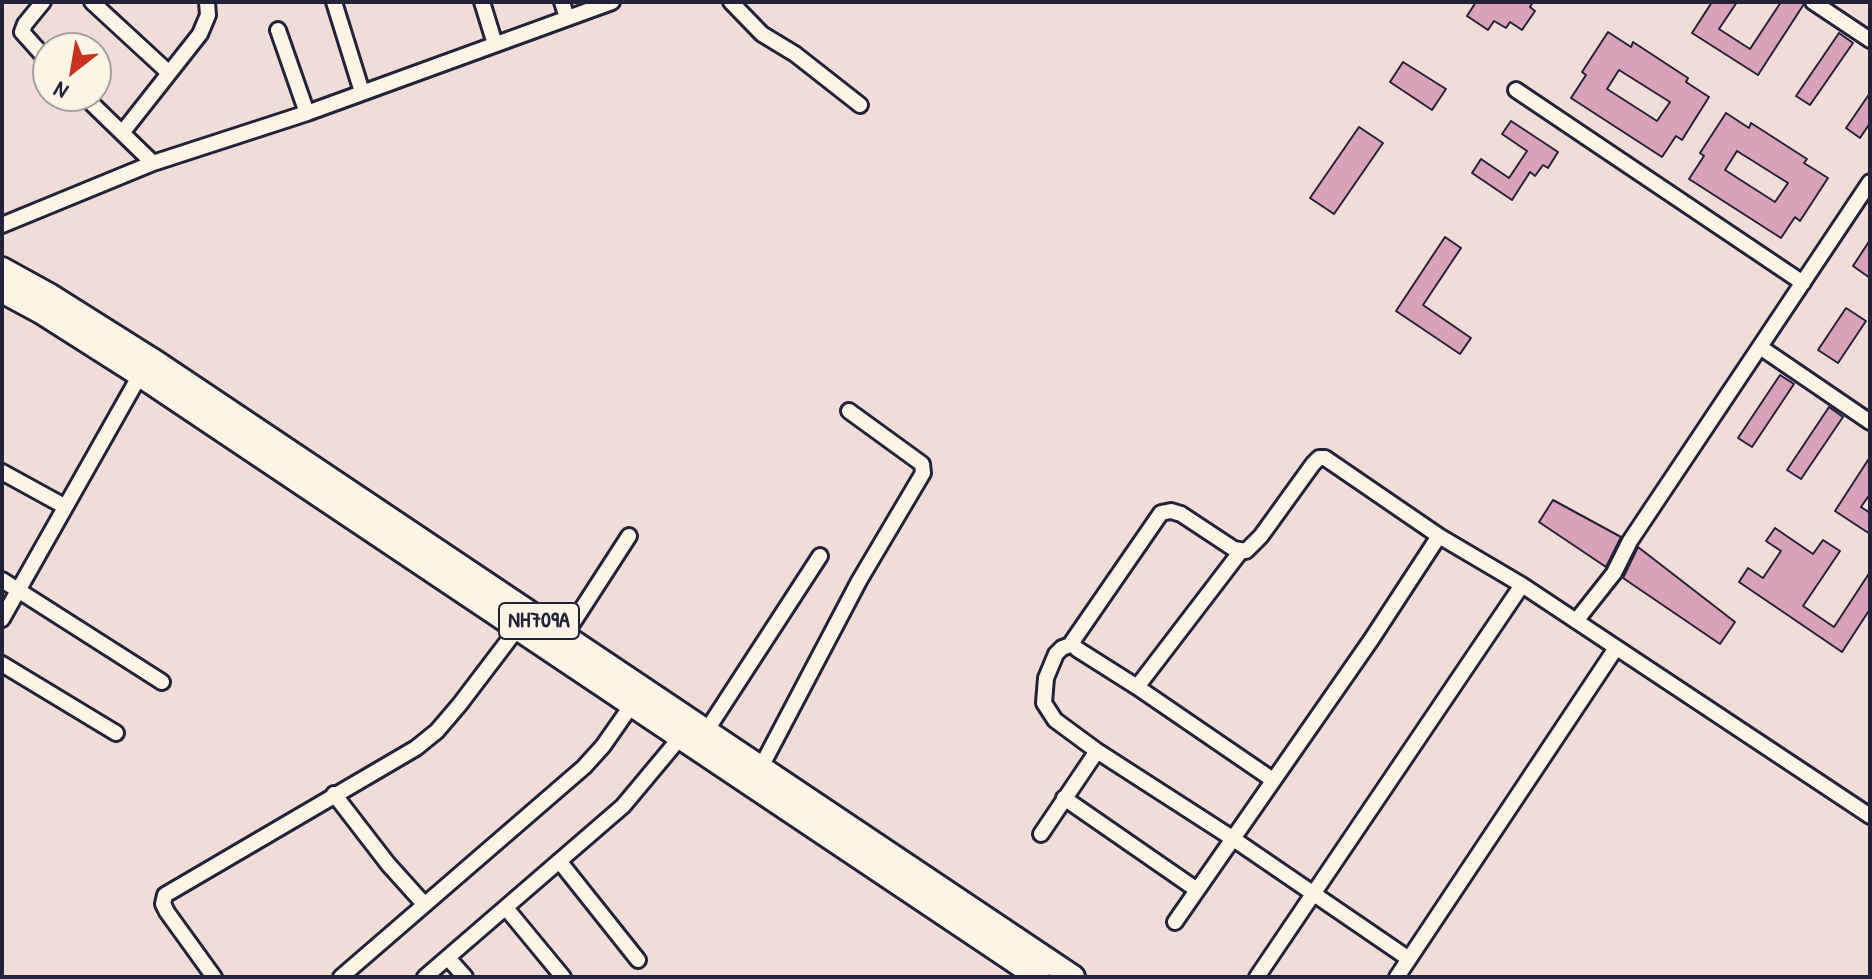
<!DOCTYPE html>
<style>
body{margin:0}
#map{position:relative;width:1872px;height:979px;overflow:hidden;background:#f2dcd8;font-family:"Patrick Hand",sans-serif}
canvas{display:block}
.frame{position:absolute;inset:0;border:4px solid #22223b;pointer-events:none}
.north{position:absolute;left:32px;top:32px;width:80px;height:80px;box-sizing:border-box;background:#fcf5e5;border:2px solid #a5a1a1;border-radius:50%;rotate:211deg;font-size:22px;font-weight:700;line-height:32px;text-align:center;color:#22223b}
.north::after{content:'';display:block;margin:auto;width:28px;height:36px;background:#c8321e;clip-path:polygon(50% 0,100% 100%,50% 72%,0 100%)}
</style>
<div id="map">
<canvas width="1872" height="979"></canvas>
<div class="frame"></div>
<div class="north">N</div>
</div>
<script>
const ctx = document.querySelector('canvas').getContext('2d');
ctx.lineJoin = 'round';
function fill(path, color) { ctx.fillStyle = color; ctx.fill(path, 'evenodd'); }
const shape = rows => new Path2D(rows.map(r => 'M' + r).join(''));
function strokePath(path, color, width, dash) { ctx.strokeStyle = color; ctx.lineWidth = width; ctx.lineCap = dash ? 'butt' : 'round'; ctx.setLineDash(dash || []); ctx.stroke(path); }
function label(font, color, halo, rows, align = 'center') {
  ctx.font = font + ' "Patrick Hand",sans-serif'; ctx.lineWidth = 6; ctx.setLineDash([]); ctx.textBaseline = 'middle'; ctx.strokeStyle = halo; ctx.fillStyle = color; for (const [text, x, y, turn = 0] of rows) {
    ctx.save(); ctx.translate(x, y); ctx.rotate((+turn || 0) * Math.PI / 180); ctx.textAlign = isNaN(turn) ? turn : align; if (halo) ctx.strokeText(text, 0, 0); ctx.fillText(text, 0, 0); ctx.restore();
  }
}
const building = shape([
 [1476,2,1533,2,1530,7,1535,11,1522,30,1510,22,1506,28,1494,21,1488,30,1467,16,1476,2],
 [1712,2,1737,2,1719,29,1750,49,1781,2,1803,2,1804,4,1758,75,1692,33,1712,2],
 [1608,32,1631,47,1633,42,1688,78,1686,82,1709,97,1682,140,1676,136,1662,157,1571,98,1586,75,1582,72,1608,32],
 [1619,70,1670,102,1657,121,1607,89,1619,70],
 [1839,33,1853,43,1810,105,1796,96,1839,33],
 [1403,62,1446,89,1432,110,1390,82,1403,62],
 [1870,93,1870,123,1860,138,1846,128,1870,93],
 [1726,113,1749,128,1751,123,1807,159,1804,163,1828,178,1800,221,1795,217,1781,238,1689,179,1704,156,1700,153,1726,113],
 [1737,151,1788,183,1775,202,1725,170,1737,151],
 [1511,121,1558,152,1548,168,1543,165,1535,176,1530,172,1512,200,1472,173,1481,159,1509,178,1527,151,1502,134,1511,121],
 [1359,127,1383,143,1334,214,1310,198,1359,127],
 [1445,237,1461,248,1423,305,1471,338,1460,354,1396,311,1445,237],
 [1870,240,1870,278,1853,266,1870,240],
 [1846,308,1866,321,1838,363,1818,350,1846,308],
 [1780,375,1794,384,1752,447,1738,438,1780,375],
 [1829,407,1843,417,1801,479,1787,470,1829,407],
 [1870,457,1870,494,1861,507,1870,513,1870,534,1835,511,1870,457],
 [1553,500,1621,537,1606,567,1539,522,1553,500],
 [1775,528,1813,554,1823,540,1840,551,1803,606,1834,627,1870,572,1870,609,1842,652,1739,582,1748,568,1763,578,1781,551,1766,541,1775,528],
 [1638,547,1735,622,1720,644,1623,578,1638,547]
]);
fill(building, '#d9a2b8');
strokePath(building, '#22223b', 2);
const minor = shape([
 [43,2,25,24,22,32,48,61],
 [92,2,169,73],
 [334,2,362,92],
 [482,2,495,44],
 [562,2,567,18],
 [731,2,762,34,795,54,860,105],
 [1813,2,1870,40],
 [278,30,307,113],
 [1516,90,1803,283],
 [84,96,153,163],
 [122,133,200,34,208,15,207,2],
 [2,225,153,163,307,113,612,2],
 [1760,347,1870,422],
 [2,472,64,506],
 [2,580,162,682],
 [2,619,140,375],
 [1576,621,1614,573,1630,541,1870,182],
 [563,638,629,536],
 [1073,644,1062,648,1056,654,1046,678,1044,703,1055,720,1097,751,1232,838,1409,959],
 [2,664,116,733],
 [1137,687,1241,551],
 [705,733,820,556],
 [760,769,859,581,923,473,922,464,849,411],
 [1273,780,1137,687,1077,649,1072,642,1161,513,1171,511,1181,514,1234,549,1246,551,1261,536,1313,464,1319,458,1325,458,1439,536,1522,585,1870,816],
 [334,794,388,864,424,904],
 [1064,798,1197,890],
 [1041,834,1097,751],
 [560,862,638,960],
 [506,908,563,977],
 [1175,922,1371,640,1439,536],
 [448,958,465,977],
 [214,977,167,912,163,904,165,895,416,748,437,731,460,704,517,629],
 [341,977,584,767,603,746,631,706],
 [425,977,623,806,684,733],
 [1257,977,1522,585],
 [1397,977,1616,648]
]);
const highway = shape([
 [2,269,51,296,151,359,1073,977],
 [2,291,41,312,140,375,1038,977]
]);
strokePath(minor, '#22223b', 20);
strokePath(highway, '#22223b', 28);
strokePath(minor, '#fcf5e5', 14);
strokePath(highway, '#fcf5e5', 22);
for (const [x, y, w] of [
 [539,621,80]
]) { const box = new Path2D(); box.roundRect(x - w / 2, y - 18, w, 36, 6); ctx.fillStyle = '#fcf5e5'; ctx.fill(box); strokePath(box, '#22223b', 2); }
label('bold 22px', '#22223b', null, [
 ["NH709A",539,621]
]);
</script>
